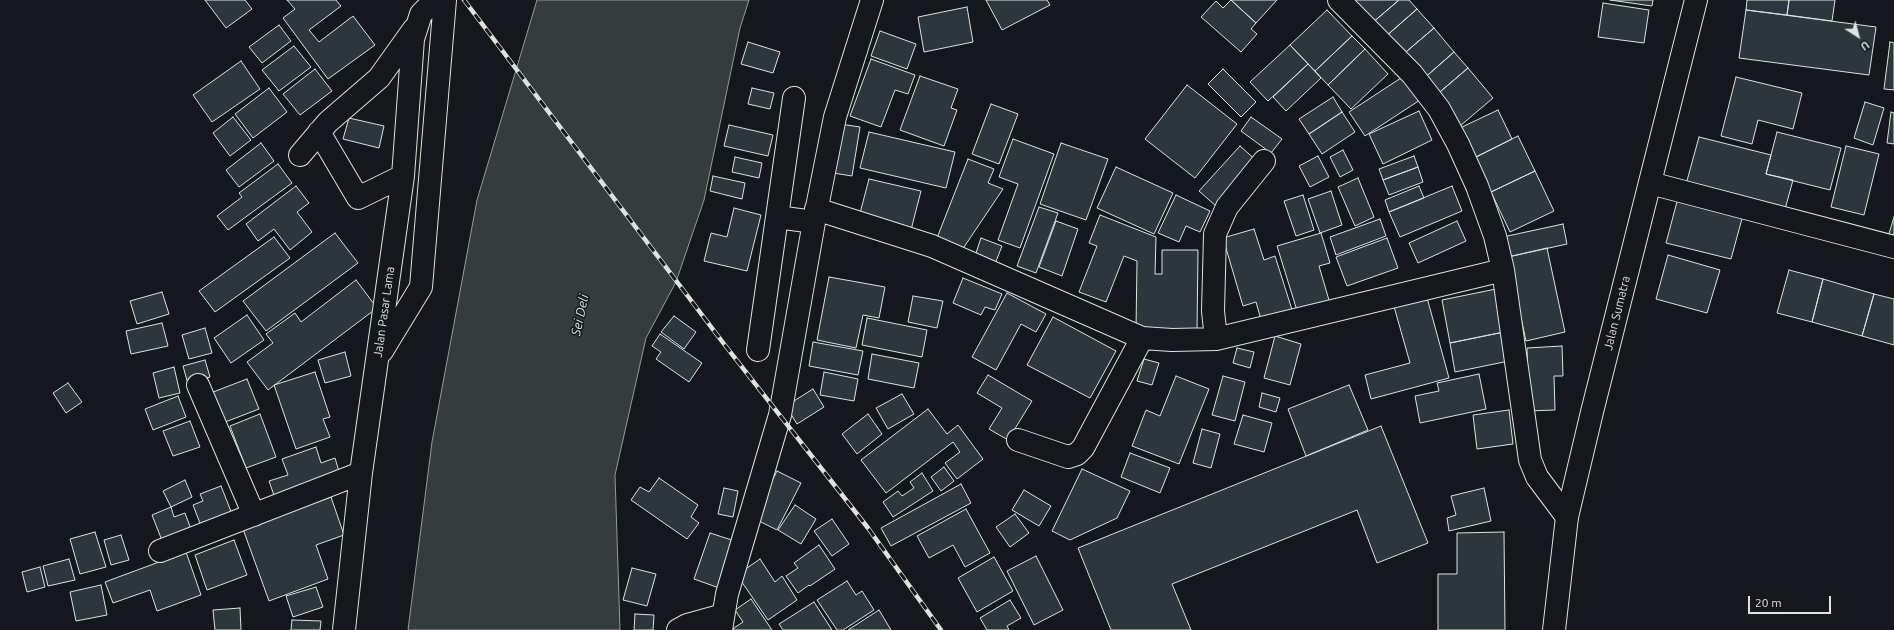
<!DOCTYPE html>
<style>
body{margin:0}
#map{position:relative;width:1894px;height:630px;overflow:hidden;background:#14181c;font-family:Ubuntu,sans-serif}
canvas{display:block}
.north{position:absolute;left:1838px;top:16px;width:40px;height:40px;-webkit-text-stroke:3px #14181c;paint-order:stroke;rotate:144deg;font-size:11px;font-weight:700;line-height:16px;text-align:center;color:#d8e6dc}
.north::after{content:'';display:block;margin:auto;width:14px;height:18px;background:#d8e6dc;clip-path:polygon(50% 0,100% 100%,50% 72%,0 100%)}
.scale{position:absolute;left:1748px;top:596px;width:83px;height:18px;box-sizing:border-box;border:2px solid #d8e6dc;border-top:0;padding-left:5px;font-size:12px;line-height:14px;white-space:nowrap;color:#d8e6dc;-webkit-text-stroke:3px #14181c;paint-order:stroke}
</style>
<div id="map">
<canvas width="1894" height="630"></canvas>
<div class="north">U</div>
<div class="scale">20 m</div>
</div>
<script>
const ctx = document.querySelector('canvas').getContext('2d');
ctx.lineJoin = 'round';
function fill(path, color) { ctx.fillStyle = color; ctx.fill(path, 'evenodd'); }
const shape = rows => new Path2D(rows.map(r => 'M' + r).join(''));
function strokePath(path, color, width, dash) { ctx.strokeStyle = color; ctx.lineWidth = width; ctx.lineCap = dash ? 'butt' : 'round'; ctx.setLineDash(dash || []); ctx.stroke(path); }
function label(font, color, halo, rows, align = 'center') {
  ctx.font = font + ' Ubuntu,sans-serif'; ctx.lineWidth = 3; ctx.setLineDash([]); ctx.textBaseline = 'middle'; ctx.strokeStyle = halo; ctx.fillStyle = color; for (const [text, x, y, turn = 0] of rows) {
    ctx.save(); ctx.translate(x, y); ctx.rotate((+turn || 0) * Math.PI / 180); ctx.textAlign = isNaN(turn) ? turn : align; if (halo) ctx.strokeText(text, 0, 0); ctx.fillText(text, 0, 0); ctx.restore();
  }
}
const water = shape([
 [537,0,749,0,740,28,704,200,676,282,646,338,615,475,620,630,408,630,432,442,477,200,537,0]
]);
fill(water, '#363b3e');
strokePath(water, '#939e99', 1);
const building = shape([
 [205,0,245,0,252,9,226,28,205,0],
 [287,0,336,0,341,6,309,30,319,42,353,16,375,45,328,79,283,18,295,9,287,0],
 [986,0,1047,0,1050,5,1002,30,986,0],
 [1231,0,1277,0,1256,23,1231,0],
 [1231,0,1256,23,1251,29,1257,34,1241,52,1201,17,1216,1,1223,8,1231,0],
 [1351,0,1399,0,1371,24,1351,0],
 [1399,0,1409,0,1417,9,1384,38,1371,24,1399,0],
 [1610,0,1653,0,1652,6,1610,0],
 [1747,0,1789,0,1787,15,1746,10,1747,0],
 [1789,0,1835,0,1832,21,1787,15,1789,0],
 [1603,3,1649,10,1644,43,1598,37,1603,3],
 [967,7,973,42,924,52,918,17,967,7],
 [1417,9,1434,28,1400,57,1384,38,1417,9],
 [1327,10,1352,36,1315,71,1290,45,1327,10],
 [1746,10,1876,27,1869,75,1739,58,1746,10],
 [279,25,291,41,262,63,249,47,279,25],
 [1434,28,1454,52,1421,81,1400,57,1434,28],
 [880,31,916,44,907,69,871,56,880,31],
 [1352,36,1365,49,1328,85,1315,71,1352,36],
 [748,42,780,52,773,73,741,64,748,42],
 [1890,42,1894,43,1894,90,1884,89,1890,42],
 [1290,45,1308,64,1268,101,1250,82,1290,45],
 [294,46,311,67,279,91,262,70,294,46],
 [1365,49,1388,74,1351,109,1328,85,1365,49],
 [1454,52,1468,68,1434,97,1421,81,1454,52],
 [871,59,915,75,908,94,895,90,881,127,850,116,871,59],
 [241,61,260,89,212,122,193,95,241,61],
 [1308,64,1321,78,1286,111,1273,97,1308,64],
 [1468,68,1493,98,1460,126,1434,97,1468,68],
 [315,69,332,91,300,115,283,94,315,69],
 [1223,69,1256,102,1241,117,1208,84,1223,69],
 [920,76,958,89,951,108,957,110,944,146,900,130,920,76],
 [1404,76,1420,100,1365,136,1349,112,1404,76],
 [1736,77,1802,93,1793,129,1758,120,1752,144,1721,136,1736,77],
 [1187,85,1237,124,1195,178,1145,139,1187,85],
 [269,88,287,112,253,138,235,114,269,88],
 [752,88,774,93,770,109,748,104,752,88],
 [1333,97,1342,112,1309,134,1299,119,1333,97],
 [1865,102,1884,108,1873,145,1854,138,1865,102],
 [991,104,1018,114,999,164,972,154,991,104],
 [1498,110,1512,139,1474,158,1460,128,1498,110],
 [1419,111,1432,140,1383,164,1369,134,1419,111],
 [1342,112,1355,132,1322,154,1309,134,1342,112],
 [1891,112,1894,113,1894,144,1887,143,1891,112],
 [233,117,251,140,230,156,213,133,233,117],
 [1251,117,1282,139,1271,153,1241,131,1251,117],
 [349,118,384,126,379,148,343,139,349,118],
 [840,124,860,127,852,176,833,173,840,124],
 [729,125,773,135,768,156,724,146,729,125],
 [869,132,955,152,946,188,860,168,869,132],
 [1777,132,1841,148,1830,190,1766,174,1777,132],
 [1518,136,1535,171,1491,192,1474,158,1518,136],
 [1699,137,1771,155,1766,174,1793,180,1784,213,1685,188,1699,137],
 [1013,139,1054,154,1020,248,998,240,1018,184,999,177,1013,139],
 [261,143,274,161,239,187,226,170,261,143],
 [1061,143,1108,159,1086,220,1040,204,1061,143],
 [1240,146,1258,162,1216,206,1199,191,1240,146],
 [1846,146,1879,154,1864,215,1831,207,1846,146],
 [1343,150,1353,170,1340,177,1330,157,1343,150],
 [1318,156,1329,177,1310,187,1299,166,1318,156],
 [1414,156,1418,167,1383,180,1379,169,1414,156],
 [735,157,762,163,759,178,732,172,735,157],
 [968,159,994,169,988,183,1003,189,960,253,935,243,968,159],
 [278,164,292,183,228,230,217,216,242,197,239,193,278,164],
 [1116,167,1173,193,1154,234,1097,208,1116,167],
 [1418,167,1423,182,1389,195,1383,180,1418,167],
 [1535,171,1554,211,1510,232,1491,192,1535,171],
 [713,176,745,183,742,199,710,191,713,176],
 [1358,178,1374,217,1355,226,1338,187,1358,178],
 [869,179,921,191,911,230,859,217,869,179],
 [296,186,309,203,297,212,312,232,290,250,274,229,258,241,246,224,296,186],
 [1419,186,1424,198,1389,212,1385,200,1419,186],
 [1452,186,1462,211,1400,237,1389,212,1452,186],
 [1331,191,1342,225,1320,233,1308,199,1331,191],
 [1176,195,1210,211,1200,232,1186,226,1179,242,1158,233,1176,195],
 [1303,195,1314,230,1296,236,1284,201,1303,195],
 [1678,198,1743,215,1731,259,1666,243,1678,198],
 [1039,207,1058,213,1036,273,1017,266,1039,207],
 [734,208,761,215,747,271,704,261,711,233,727,237,734,208],
 [1100,215,1156,237,1155,274,1162,274,1162,250,1198,250,1197,331,1136,330,1137,261,1124,256,1106,302,1079,292,1097,246,1089,243,1100,215],
 [1894,217,1894,239,1888,237,1894,217],
 [1380,219,1386,236,1336,255,1330,237,1380,219],
 [1056,221,1078,229,1062,276,1039,267,1056,221],
 [1457,221,1466,241,1418,263,1409,243,1457,221],
 [1563,224,1567,244,1508,257,1503,237,1563,224],
 [1254,229,1264,260,1275,256,1293,313,1262,323,1256,302,1243,306,1223,238,1254,229],
 [335,233,358,263,266,331,243,301,335,233],
 [1321,233,1330,263,1319,266,1331,307,1299,317,1277,246,1321,233],
 [274,237,290,258,215,312,199,291,274,237],
 [981,238,1002,246,993,269,973,262,981,238],
 [1387,238,1398,268,1347,286,1336,257,1387,238],
 [1547,248,1565,332,1526,341,1508,257,1547,248],
 [1668,255,1720,270,1707,313,1656,299,1668,255],
 [1789,270,1823,279,1812,322,1777,313,1789,270],
 [829,277,885,287,879,318,863,315,856,348,817,340,829,277],
 [963,278,1002,294,995,310,985,307,981,315,953,303,963,278],
 [1823,279,1874,294,1862,336,1812,322,1823,279],
 [356,280,377,308,268,390,247,362,273,343,266,334,295,313,301,322,356,280],
 [1496,289,1504,332,1450,343,1442,300,1496,289],
 [162,292,169,314,137,324,130,301,162,292],
 [1007,293,1046,314,1036,332,1021,324,996,370,972,357,1007,293],
 [1426,294,1449,378,1371,399,1365,375,1410,363,1393,303,1426,294],
 [1874,294,1894,299,1894,345,1862,336,1874,294],
 [913,296,943,301,937,328,908,322,913,296],
 [247,315,264,340,231,363,214,338,247,315],
 [674,316,696,332,684,349,661,332,674,316],
 [1053,317,1116,351,1090,398,1027,365,1053,317],
 [867,318,927,330,922,357,862,345,867,318],
 [162,323,168,346,131,354,126,331,162,323],
 [205,328,212,353,189,359,182,335,205,328],
 [1504,332,1509,361,1455,372,1450,343,1504,332],
 [660,334,702,363,689,382,656,359,661,352,652,346,660,334],
 [1275,336,1301,344,1290,385,1264,378,1275,336],
 [813,342,863,351,858,375,809,366,813,342],
 [1562,346,1563,376,1554,376,1555,410,1529,411,1527,348,1562,346],
 [1237,348,1254,352,1250,368,1233,363,1237,348],
 [345,352,351,376,325,383,318,360,345,352],
 [872,354,919,363,914,388,868,379,872,354],
 [1144,359,1159,363,1152,385,1137,381,1144,359],
 [205,360,210,377,188,384,183,366,205,360],
 [174,367,180,393,159,398,153,373,174,367],
 [315,372,330,417,323,419,330,437,296,449,274,385,315,372],
 [824,372,858,379,854,401,820,395,824,372],
 [1479,374,1486,409,1420,423,1415,396,1439,391,1437,383,1479,374],
 [988,375,1032,401,1008,440,989,429,1002,408,977,393,988,375],
 [1176,376,1209,389,1179,464,1132,446,1146,410,1160,416,1176,376],
 [1223,376,1245,382,1235,421,1212,415,1223,376],
 [247,379,259,409,220,424,208,394,247,379],
 [68,383,82,402,66,413,53,393,68,383],
 [1349,385,1368,430,1306,456,1288,409,1349,385],
 [813,389,824,407,797,424,786,406,813,389],
 [1262,393,1280,398,1276,412,1259,407,1262,393],
 [902,394,914,414,888,429,876,408,902,394],
 [178,396,186,417,153,430,145,409,178,396],
 [928,409,947,434,958,425,983,459,957,479,945,463,960,452,953,442,886,493,861,460,928,409],
 [1509,410,1513,444,1477,449,1473,415,1509,410],
 [260,414,276,457,246,468,230,426,260,414],
 [868,414,882,434,857,454,842,434,868,414],
 [1243,415,1272,423,1264,452,1234,444,1243,415],
 [190,421,200,447,173,456,163,431,190,421],
 [1381,426,1428,543,1377,563,1357,510,1172,584,1191,630,1111,630,1078,548,1381,426],
 [1202,429,1220,434,1211,468,1193,463,1202,429],
 [316,447,321,463,335,458,341,478,276,501,269,481,288,475,282,459,316,447],
 [1130,453,1170,468,1160,493,1121,477,1130,453],
 [944,467,954,481,941,491,931,477,944,467],
 [1082,469,1130,491,1117,518,1070,540,1052,531,1082,469],
 [777,471,801,483,777,530,753,518,777,471],
 [922,473,933,491,893,517,883,502,898,491,902,496,914,488,910,482,922,473],
 [659,478,698,505,691,517,699,523,687,539,631,500,640,487,649,492,659,478],
 [185,480,192,497,171,507,163,491,185,480],
 [961,484,971,503,891,546,881,528,961,484],
 [221,486,234,519,203,531,193,505,203,501,200,494,221,486],
 [724,488,738,491,733,517,718,514,724,488],
 [1484,488,1491,521,1449,531,1447,518,1456,515,1451,496,1484,488],
 [1024,490,1051,506,1039,526,1012,510,1024,490],
 [331,497,344,535,316,545,328,579,269,601,243,529,331,497],
 [795,505,816,519,801,544,778,530,795,505],
 [171,507,174,517,185,513,192,532,163,543,152,515,171,507],
 [966,509,990,553,965,567,953,545,929,558,917,536,966,509],
 [1015,514,1029,533,1010,547,996,527,1015,514],
 [832,519,849,544,832,556,814,531,832,519],
 [95,532,106,567,80,574,70,539,95,532],
 [1504,532,1505,630,1438,630,1438,574,1457,574,1457,533,1504,532],
 [710,533,738,542,722,589,694,579,710,533],
 [121,535,129,560,111,565,104,540,121,535],
 [234,540,247,575,207,590,195,555,234,540],
 [819,545,835,569,810,586,809,585,798,593,786,576,798,568,794,563,819,545],
 [186,552,201,595,157,611,150,590,113,603,105,582,186,552],
 [1036,556,1063,610,1034,625,1007,571,1036,556],
 [994,557,1013,591,977,612,958,578,994,557],
 [69,559,75,580,48,586,43,566,69,559],
 [760,559,775,582,782,576,797,600,768,620,737,575,760,559],
 [40,567,45,587,27,592,22,572,40,567],
 [632,568,656,574,647,606,623,600,632,568],
 [847,581,856,595,862,591,874,610,843,630,837,630,817,600,847,581],
 [101,585,107,615,76,621,70,592,101,585],
 [316,587,323,607,293,617,286,596,316,587],
 [751,599,772,630,731,630,743,622,735,610,751,599],
 [1010,600,1021,618,1007,626,1009,630,987,630,980,618,1010,600],
 [814,602,832,630,783,630,779,624,814,602],
 [240,608,241,630,215,630,213,610,240,608],
 [879,610,891,630,848,630,879,610],
 [635,614,654,615,653,630,634,630,635,614],
 [292,620,321,621,320,630,291,630,292,620]
]);
fill(building, '#2c363c');
strokePath(building, '#d8e6dc', 1);
const minor = shape([
 [1339,0,1412,74,1439,109,1458,144,1477,186,1495,236,1503,270,1530,460,1537,477,1567,517],
 [319,132,358,198,403,176],
 [300,155,328,122,379,78,414,29],
 [1650,183,1894,247],
 [816,209,932,246,1142,338,1172,340,1216,339,1503,270],
 [777,217,814,222],
 [1216,339,1213,311,1215,234,1227,207,1264,161],
 [758,350,794,98],
 [382,351,421,287,445,0],
 [198,385,254,515],
 [1018,440,1068,457,1077,454,1083,448,1142,338],
 [160,551,361,473],
 [344,630,361,473,403,176,413,39,421,14,435,0],
 [678,630,687,625,723,615],
 [721,630,727,594,780,415,814,222,835,117,872,0]
]);
const trunk = shape([
 [1554,630,1567,517,1592,412,1696,0]
]);
strokePath(minor, '#d8e6dc', 24);
strokePath(trunk, '#d8e6dc', 24);
strokePath(minor, '#14181c', 22);
strokePath(trunk, '#14181c', 22);
const rail = shape([
 [464,0,724,344,868,528,941,630]
]);
strokePath(rail, '#d8e6dc', 4.5);
strokePath(rail, '#14181c', 3, [9]);
label('12px', '#d8e6dc', '#14181c', [
 ["Jalan Pasar Lama",384,312,-82],
 ["Jalan Sumatra",1617,313,-76]
]);
label('italic 13px', '#d8e6dc', '#14181c', [
 ["Sei Deli",580,315,-78]
]);
</script>
